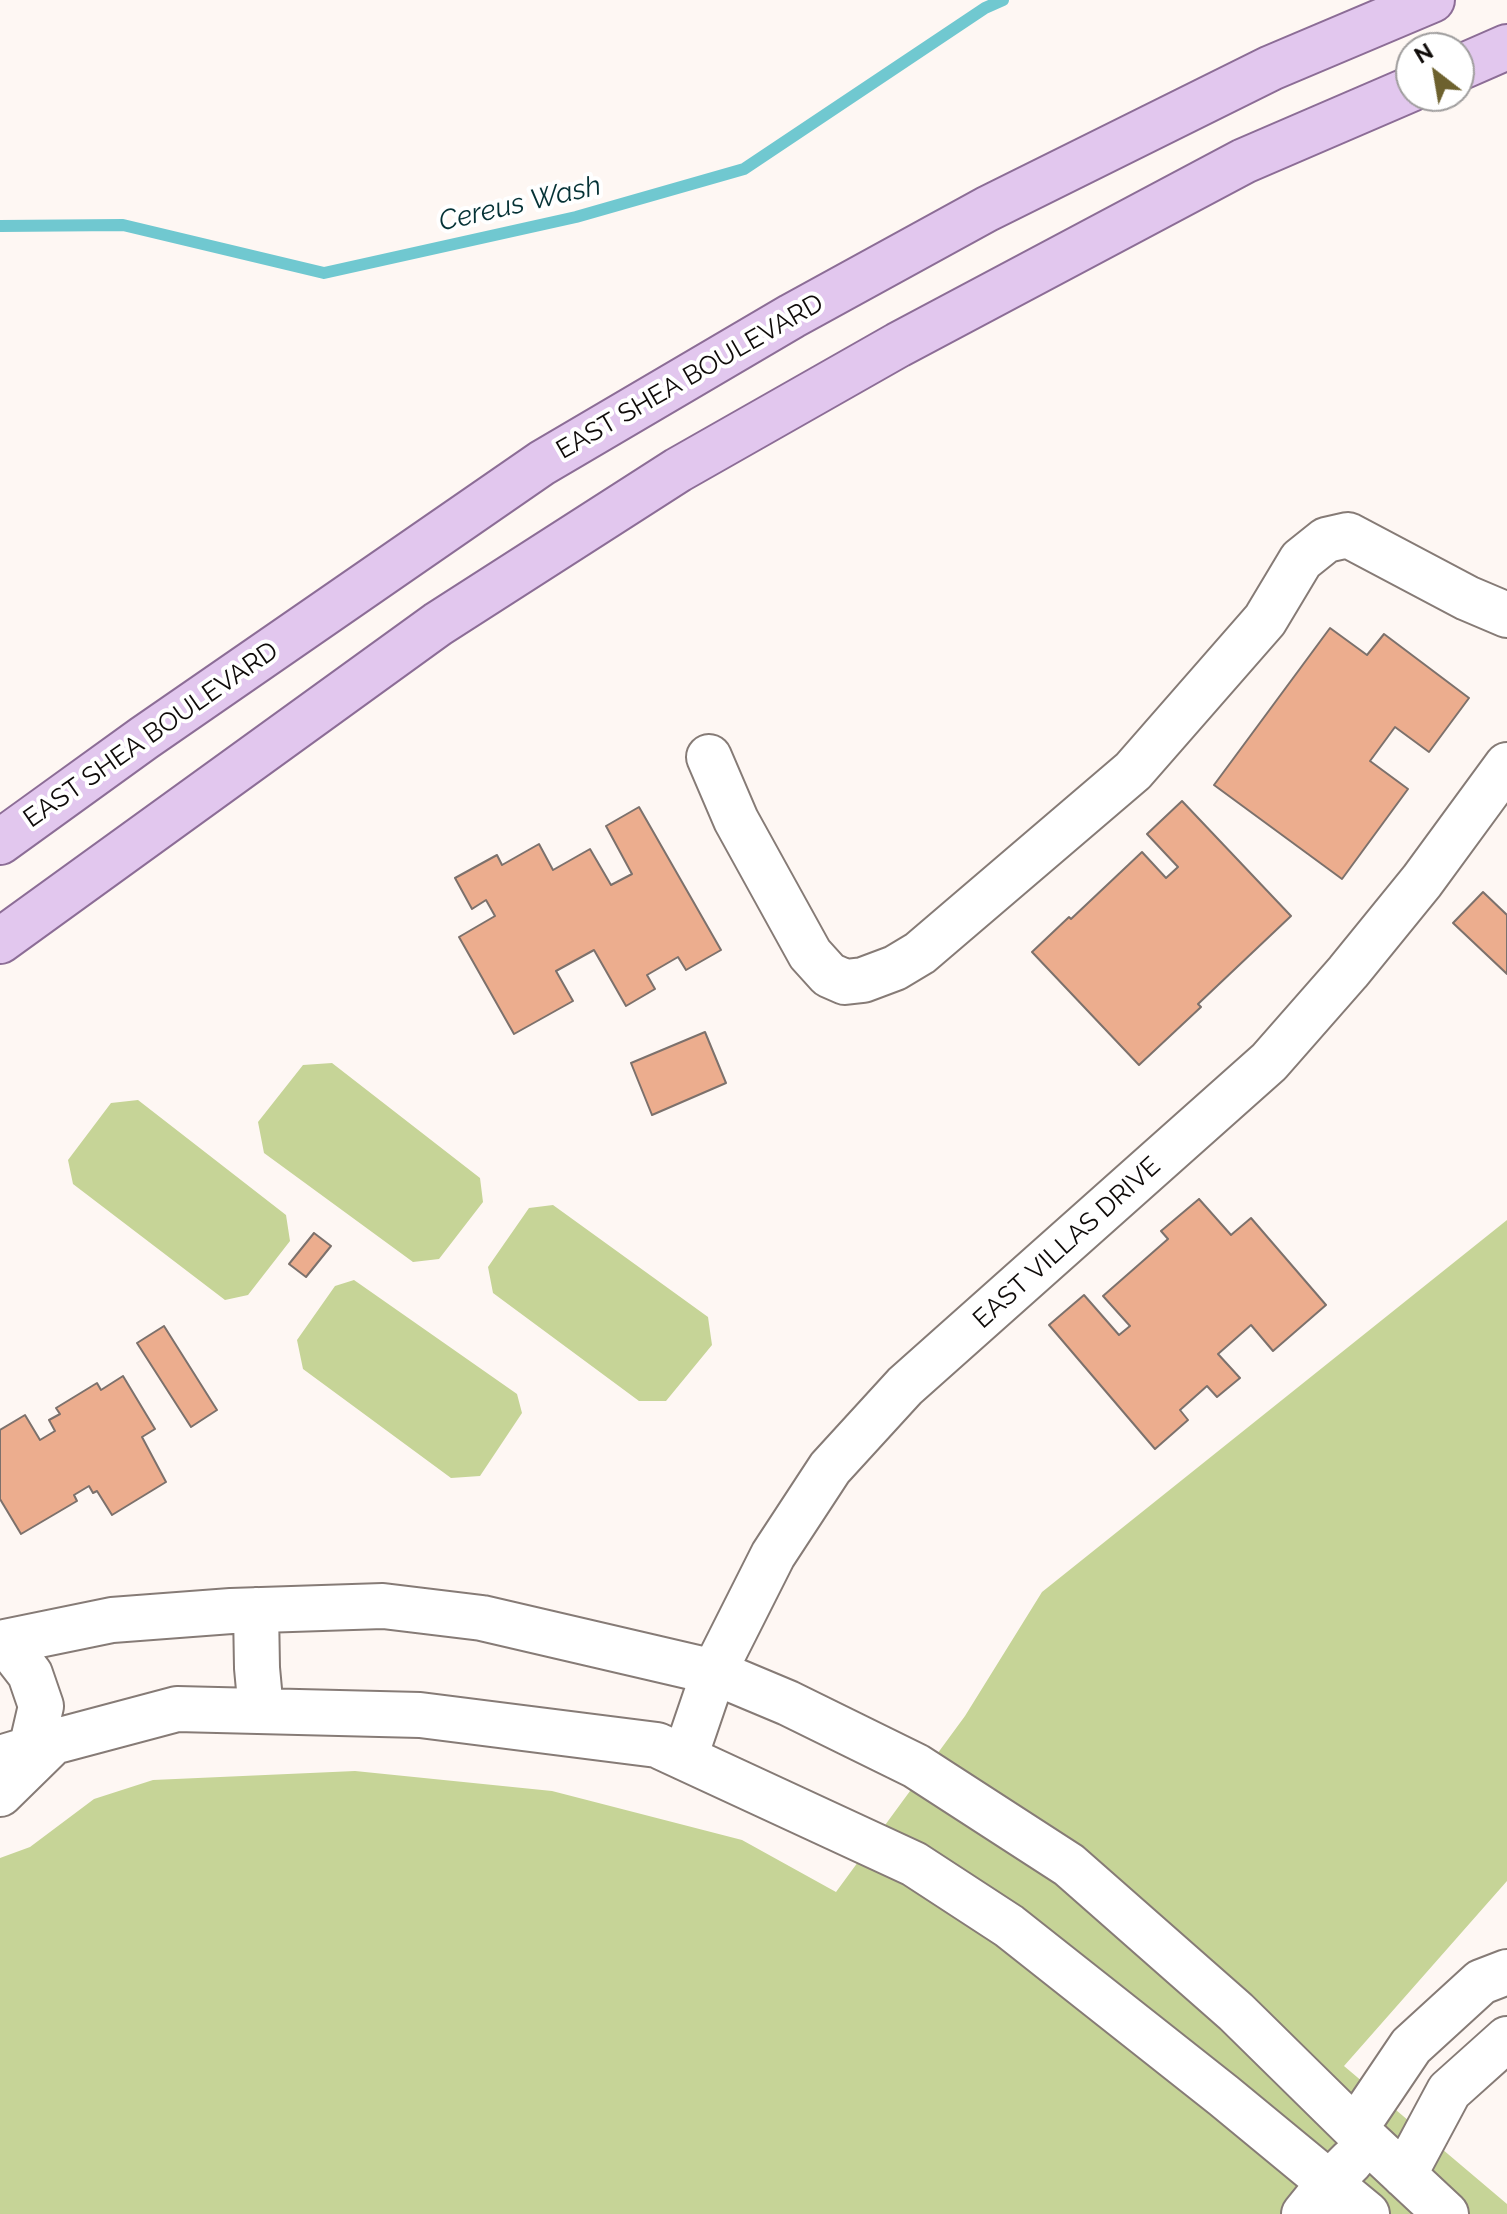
<!DOCTYPE html>
<style>
body{margin:0}
#map{position:relative;width:1507px;height:2214px;overflow:hidden;background:#fef7f3;font-family:Raleway,sans-serif}
canvas{display:block}
.north{position:absolute;left:1395px;top:32px;width:80px;height:80px;box-sizing:border-box;background:#fff;border:2px solid #9f9d9d;border-radius:50%;rotate:329deg;font-size:22px;font-weight:700;line-height:32px;text-align:center;color:#0f0b09}
.north::after{content:'';display:block;margin:auto;width:28px;height:36px;background:#6d612e;clip-path:polygon(50% 0,100% 100%,50% 72%,0 100%)}
</style>
<div id="map">
<canvas width="1507" height="2214"></canvas>
<div class="north">N</div>
</div>
<script>
const ctx = document.querySelector('canvas').getContext('2d');
ctx.lineJoin = 'round';
function fill(path, color) { ctx.fillStyle = color; ctx.fill(path, 'evenodd'); }
const shape = rows => new Path2D(rows.map(r => 'M' + r).join(''));
function strokePath(path, color, width, dash) { ctx.strokeStyle = color; ctx.lineWidth = width; ctx.lineCap = dash ? 'butt' : 'round'; ctx.setLineDash(dash || []); ctx.stroke(path); }
function label(font, color, halo, rows, align = 'center') {
  ctx.font = font + ' Raleway,sans-serif'; ctx.lineWidth = 8; ctx.setLineDash([]); ctx.textBaseline = 'middle'; ctx.strokeStyle = halo; ctx.fillStyle = color; for (const [text, x, y, turn = 0] of rows) {
    ctx.save(); ctx.translate(x, y); ctx.rotate((+turn || 0) * Math.PI / 180); ctx.textAlign = isNaN(turn) ? turn : align; if (halo) ctx.strokeText(text, 0, 0); ctx.fillText(text, 0, 0); ctx.restore();
  }
}
fill(shape([
 [332,1063,480,1178,483,1202,439,1259,413,1262,264,1153,258,1122,303,1065],
 [138,1100,286,1215,290,1241,248,1295,225,1300,73,1184,68,1160,111,1103],
 [553,1205,708,1317,712,1345,666,1401,639,1401,493,1293,488,1267,529,1208],
 [1507,1220,1507,1881,1344,2066,1507,2204,1507,2214,0,2214,0,1858,30,1847,94,1799,153,1780,355,1771,552,1791,742,1840,836,1892,965,1716,1042,1592],
 [354,1280,517,1394,522,1413,480,1476,451,1478,303,1369,297,1340,335,1286]
]), '#c6d497');
strokePath(shape([
 [0,226,123,225,324,273,576,217,744,169,985,8,1003,0]
]), '#70c8d0', 12);
const building = shape([
 [1330,628,1367,655,1384,634,1469,698,1429,752,1395,727,1370,761,1408,789,1342,879,1214,785,1330,628],
 [1182,801,1291,916,1198,1004,1201,1007,1139,1065,1032,952,1069,917,1071,919,1142,852,1166,878,1178,867,1147,834,1182,801],
 [639,807,721,950,686,970,678,957,647,975,655,989,626,1006,594,950,556,971,573,1001,514,1034,459,937,495,916,486,900,472,909,455,878,497,855,502,865,539,844,553,870,590,849,611,885,632,874,606,826,639,807],
 [1483,892,1507,915,1507,974,1453,923,1483,892],
 [705,1032,726,1083,652,1115,631,1063,705,1032],
 [1199,1199,1231,1235,1251,1218,1326,1305,1273,1351,1251,1325,1218,1354,1240,1378,1217,1397,1207,1386,1180,1410,1188,1420,1155,1449,1049,1325,1084,1295,1119,1335,1130,1326,1103,1296,1168,1239,1161,1231,1199,1199],
 [314,1233,331,1246,306,1277,289,1264,314,1233],
 [164,1326,217,1410,191,1427,137,1343,164,1326],
 [123,1376,155,1429,142,1437,166,1482,112,1515,97,1491,93,1493,89,1486,74,1495,77,1501,21,1534,0,1499,0,1430,25,1415,40,1440,55,1431,49,1420,60,1414,56,1408,97,1383,101,1390,123,1376]
]);
fill(building, '#ecad8e');
strokePath(building, '#7c716c', 2);
const minor = shape([
 [709,757,736,820,810,954,829,975,845,982,863,980,895,968,920,953,1133,771,1265,620,1301,560,1326,540,1348,535,1467,598,1507,615],
 [256,1610,257,1668,261,1711],
 [5,1642,30,1674,41,1706,31,1749],
 [0,1643,112,1620,231,1611,383,1606,482,1618,714,1672,788,1703,916,1766,1069,1865,1236,2012,1355,2129,1446,2214],
 [685,1757,714,1672,773,1555,830,1468,905,1386,1269,1062,1348,972,1422,881,1507,765],
 [0,1758,53,1742,177,1709,420,1715,657,1745,914,1864,1009,1926,1224,2096,1367,2214],
 [0,1794,48,1747],
 [1355,2129,1411,2046,1481,1982,1507,1972],
 [1404,2175,1449,2091,1507,2039],
 [1304,2214,1329,2183,1351,2161]
]);
const major = shape([
 [1459,68,1507,47],
 [0,842,144,738,542,463,792,316,987,209,1271,68,1432,0],
 [0,941,438,624,678,470,898,345,1244,161,1411,89]
]);
strokePath(minor, '#867b76', 48);
strokePath(major, '#8c6d96', 48);
strokePath(minor, '#fff', 44);
strokePath(major, '#e2c7ee', 44);
label('26px', '#0f0b09', '#fff', [
 ["EAST SHEA BOULEVARD",690,377,-30],
 ["EAST SHEA BOULEVARD",151,735,-35],
 ["EAST VILLAS DRIVE",1067,1243,-42]
]);
label('italic 28px', '#053236', '#fff', [
 ["Cereus Wash",520,204,-13]
]);
</script>
